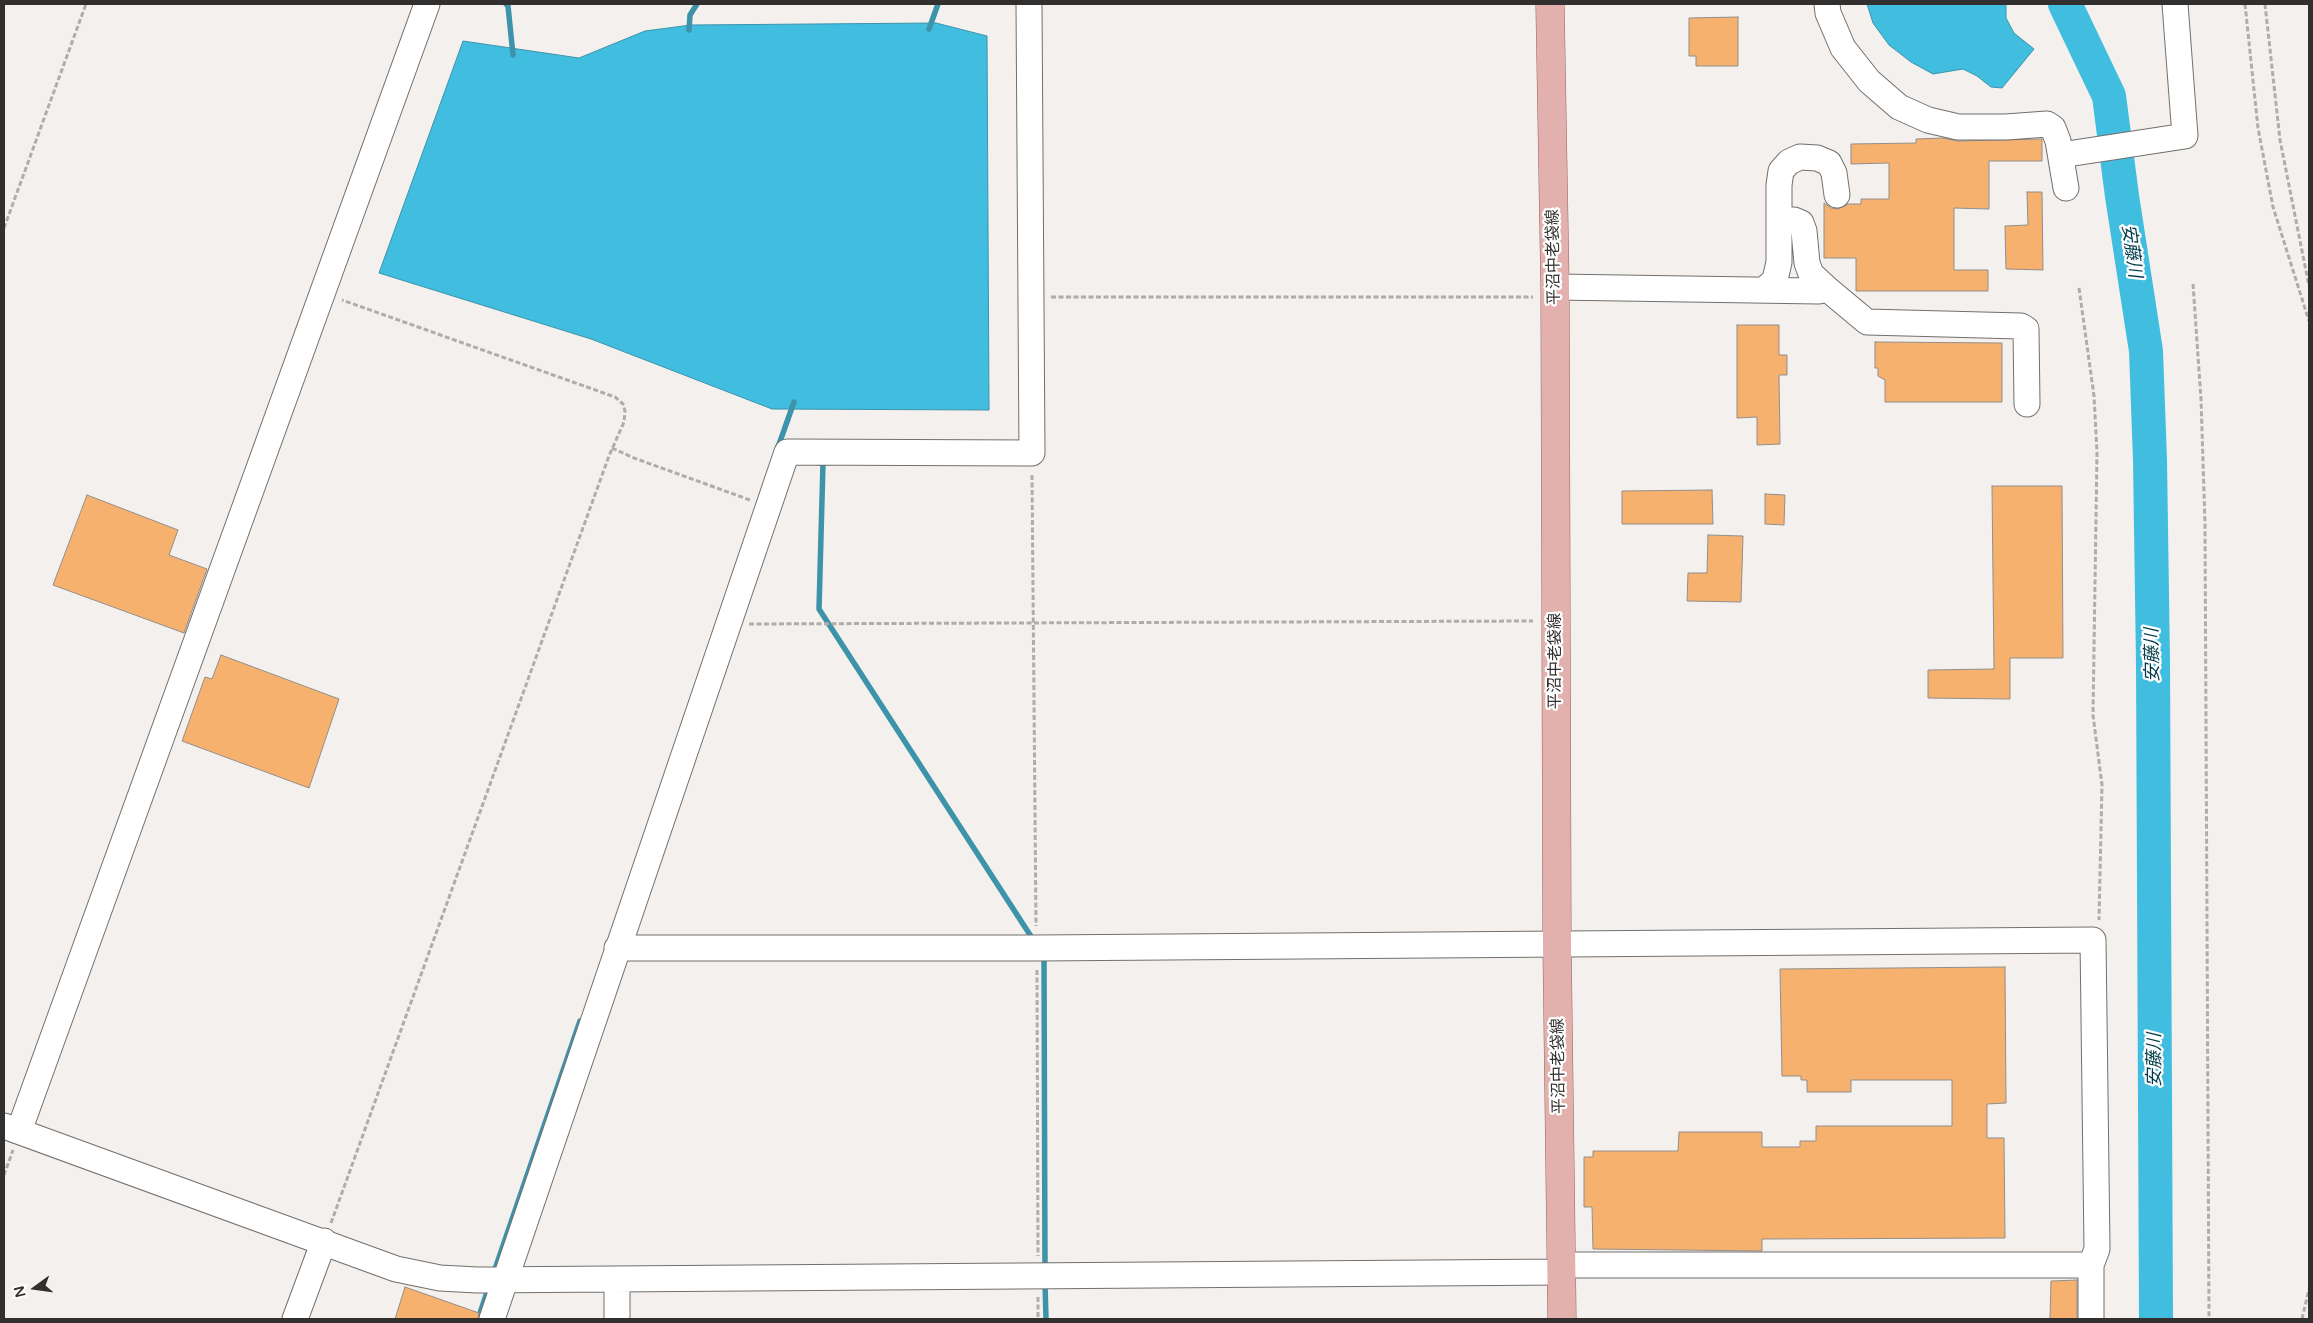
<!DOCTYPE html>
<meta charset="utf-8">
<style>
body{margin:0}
#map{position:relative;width:2313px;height:1323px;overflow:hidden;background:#f4f0ed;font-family:"Varela Round",sans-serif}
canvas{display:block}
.frame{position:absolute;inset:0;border:5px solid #32302f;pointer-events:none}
.north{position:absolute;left:10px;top:1263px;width:50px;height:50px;-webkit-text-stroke:4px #fff;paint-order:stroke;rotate:256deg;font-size:14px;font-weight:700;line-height:20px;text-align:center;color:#32302f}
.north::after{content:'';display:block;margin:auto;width:18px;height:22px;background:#32302f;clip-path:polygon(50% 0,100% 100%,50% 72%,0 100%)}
</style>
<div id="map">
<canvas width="2313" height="1323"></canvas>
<div class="frame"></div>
<div class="north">N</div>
</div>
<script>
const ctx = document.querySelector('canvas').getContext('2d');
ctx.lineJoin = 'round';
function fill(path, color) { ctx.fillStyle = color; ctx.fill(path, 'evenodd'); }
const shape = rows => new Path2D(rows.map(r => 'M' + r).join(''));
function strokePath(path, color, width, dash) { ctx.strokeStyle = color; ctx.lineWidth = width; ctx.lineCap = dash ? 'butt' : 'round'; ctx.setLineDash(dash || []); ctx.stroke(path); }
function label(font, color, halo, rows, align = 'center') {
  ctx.font = font + ' "Varela Round","Noto Sans JP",sans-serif'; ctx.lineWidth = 4.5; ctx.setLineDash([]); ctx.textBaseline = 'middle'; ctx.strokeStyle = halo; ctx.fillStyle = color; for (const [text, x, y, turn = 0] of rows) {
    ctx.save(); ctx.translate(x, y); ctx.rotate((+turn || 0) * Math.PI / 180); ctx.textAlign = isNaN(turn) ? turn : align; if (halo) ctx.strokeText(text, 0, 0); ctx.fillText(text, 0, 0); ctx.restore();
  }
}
const water = shape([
 [1867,4,2006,4,2006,18,2014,33,2034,49,2002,88,1991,87,1977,76,1963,69,1933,74,1911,62,1889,45,1873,23,1867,4],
 [936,23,987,36,989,410,772,409,591,339,379,273,463,41,579,58,645,31,691,25,936,23]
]);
fill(water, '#40bddf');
strokePath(water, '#3c93aa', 1);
strokePath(shape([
 [506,4,508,6,513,55],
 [929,29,938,4],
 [689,30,690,15,697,4],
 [777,450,794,402],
 [819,463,823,463,819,609,1034,941],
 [1042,953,1044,956,1045,1271],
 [493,1275,580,1021],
 [1045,1283,1046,1319],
 [478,1319,489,1286]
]), '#3c93aa', 5.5);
strokePath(shape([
 [2065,4,2109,96,2122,196,2146,351,2150,460,2153,662,2156,1319]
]), '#40bddf', 34);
const building = shape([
 [1738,17,1738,66,1696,66,1696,56,1689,56,1689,18,1738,17],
 [1943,138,1958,141,2042,139,2042,161,1989,161,1989,209,1954,208,1954,270,1988,270,1988,291,1856,291,1856,258,1824,258,1824,203,1831,208,1838,209,1848,204,1861,204,1861,199,1889,199,1889,163,1851,164,1851,144,1916,143,1916,139,1943,138],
 [2027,192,2042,192,2043,270,2006,269,2005,226,2028,225,2027,192],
 [1737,325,1779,325,1779,355,1787,355,1787,375,1779,375,1780,444,1757,445,1757,417,1737,418,1737,325],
 [1875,342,2002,343,2002,402,1885,402,1885,380,1878,376,1878,368,1875,368,1875,342],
 [1992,486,2062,486,2063,658,2010,658,2010,699,1928,698,1928,670,1994,669,1992,486],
 [1712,490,1713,524,1622,524,1622,491,1712,490],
 [1765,494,1785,495,1784,525,1765,524,1765,494],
 [87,495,178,530,169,555,207,569,184,633,53,585,87,495],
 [1708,535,1743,536,1741,602,1687,601,1688,573,1707,573,1708,535],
 [221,655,339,699,309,788,182,741,205,677,212,679,221,655],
 [2005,967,2006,1103,1987,1104,1987,1138,2004,1138,2005,1238,1762,1239,1762,1251,1593,1249,1592,1207,1584,1207,1584,1157,1593,1157,1593,1151,1678,1151,1679,1132,1762,1132,1762,1147,1800,1147,1800,1141,1816,1141,1816,1126,1952,1126,1952,1080,1851,1080,1851,1092,1807,1092,1807,1080,1801,1080,1801,1076,1782,1076,1780,969,2005,967],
 [2077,1280,2077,1319,2050,1319,2051,1281,2077,1280],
 [405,1287,479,1313,478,1319,395,1319,405,1287]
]);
fill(building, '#f7b16e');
strokePath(building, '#918e8b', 1);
const minor = shape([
 [1827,4,1828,13,1843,48,1869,81,1899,107,1928,120,1958,127,2006,127,2047,124,2053,128,2058,141,2066,188],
 [2061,155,2185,136,2175,4],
 [1779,220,1794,220,1801,223,1804,231,1807,263,1811,274,1825,287],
 [1555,287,1819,291,1825,287,1867,322,2021,326,2026,329,2027,404],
 [1764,290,1775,280,1779,262,1779,185,1781,171,1789,162,1800,157,1817,158,1829,163,1834,173,1837,195],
 [617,948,1036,948,2093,940,2097,1249,2091,1265,2091,1319],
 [4,1126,396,1269,440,1278,477,1280,1562,1272],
 [19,1131,427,4],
 [1562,1265,2091,1265],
 [617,1279,617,1319],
 [295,1319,324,1241],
 [492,1319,787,452,1032,453,1029,4]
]);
const major = shape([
 [1550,4,1555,287,1557,944,1562,1319]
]);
strokePath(minor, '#726f6c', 27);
strokePath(major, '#97615d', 29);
strokePath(shape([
 [2245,4,2258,128,2273,207,2309,321],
 [2265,4,2280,140,2309,286],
 [4,228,86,4],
 [2193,284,2201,399,2205,524,2209,1319],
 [2079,288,2094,396,2097,452,2093,715,2102,785,2099,920],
 [1051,297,1533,297],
 [612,448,634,458,750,500],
 [1032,475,1036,926],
 [749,624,1533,621],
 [1037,970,1038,1256],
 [4,1175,13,1150],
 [331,1223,609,456,624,422,625,411,623,404,615,397,342,300],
 [1038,1297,1038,1319],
 [2302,1319,2309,1289]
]), '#afacaa', 3, [5, 2.5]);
strokePath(minor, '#fff', 25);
strokePath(major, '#e2b0ad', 28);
label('16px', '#32302f', '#fff', [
 ["平沼中老袋線",1554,257,-91],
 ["平沼中老袋線",1556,661,-90],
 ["平沼中老袋線",1559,1066,-91]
]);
label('italic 18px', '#013b49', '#fff', [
 ["安藤川",2131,251,82],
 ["安藤川",2153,655,-91],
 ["安藤川",2155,1060,-90]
]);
</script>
